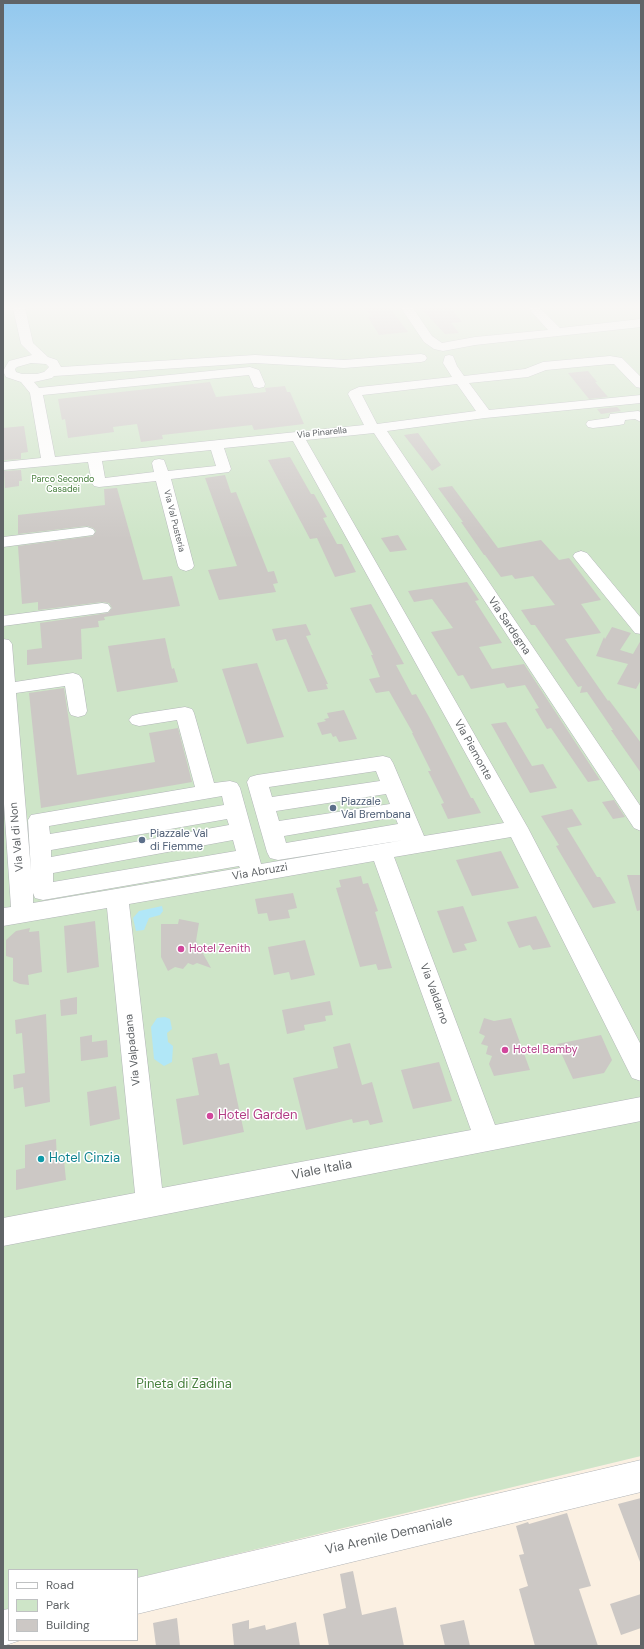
<!DOCTYPE html>
<style>
body{margin:0}
#map{position:relative;width:644px;height:1649px;overflow:hidden;background:#f0ede9;font-family:"DM Sans",sans-serif}
canvas{display:block}
.frame{position:absolute;inset:0;border:4px solid #606467;pointer-events:none}
.legend{position:absolute;left:8px;top:1569px;width:130px;height:72px;box-sizing:border-box;background:#fff;border:1px solid #bfc1c2;margin:0;padding:5px 7px;list-style:none;font-size:12px;color:#606467}
.legend li{display:flex;align-items:center;gap:8px;height:20px}
.legend b{width:20px;border:1px solid #bfc1c2}
</style>
<div id="map">
<canvas width="644" height="1649"></canvas>
<div class="frame"></div>
<ul class="legend">
<li><b style="height:5px;background:#fff"></b>Road</li>
<li><b style="height:11px;background:#cee5c8"></b>Park</li>
<li><b style="height:11px;background:#ccc8c5"></b>Building</li>
</ul>
</div>
<script>
const ctx = document.querySelector('canvas').getContext('2d');
ctx.lineJoin = 'round';
function fill(path, color) { ctx.fillStyle = color; ctx.fill(path, 'evenodd'); }
const shape = rows => new Path2D(rows.map(r => 'M' + r).join(''));
function strokePath(path, color, width, dash) { ctx.strokeStyle = color; ctx.lineWidth = width; ctx.lineCap = dash ? 'butt' : 'round'; ctx.setLineDash(dash || []); ctx.stroke(path); }
function label(font, color, halo, rows, align = 'center') {
  ctx.font = font + ' "DM Sans",sans-serif'; ctx.lineWidth = 3; ctx.setLineDash([]); ctx.textBaseline = 'middle'; ctx.strokeStyle = halo; ctx.fillStyle = color; for (const [text, x, y, turn = 0] of rows) {
    ctx.save(); ctx.translate(x, y); ctx.rotate((+turn || 0) * Math.PI / 180); ctx.textAlign = isNaN(turn) ? turn : align; if (halo) ctx.strokeText(text, 0, 0); ctx.fillText(text, 0, 0); ctx.restore();
  }
}
fill(shape([
 [641,1456,641,1646,3,1646,3,1611,9,1640,137,1640,137,1578]
]), '#fbf0e2');
fill(shape([
 [3,308,641,308,641,1456,137,1578,137,1570,9,1570,9,1609,3,1611]
]), '#cee5c8');
fill(shape([
 [162,906,163,911,160,915,149,918,144,930,136,931,133,918,139,911],
 [165,1017,170,1019,172,1029,167,1033,168,1042,173,1046,172,1062,164,1066,154,1059,151,1027,157,1018]
]), '#b1e7f7');
fill(shape([
 [365,308,390,308,408,332,379,335,368,317,372,316],
 [421,308,451,308,462,322,451,323,459,333,445,334],
 [588,371,597,382,595,382,608,397,589,399,568,373],
 [210,382,216,397,266,392,265,388,285,386,287,392,290,392,304,424,254,430,252,425,162,435,163,439,141,442,137,424,113,427,114,432,68,438,65,419,62,420,58,399],
 [617,407,621,411,601,414,597,409],
 [24,426,28,452,21,453,21,459,4,460,3,428],
 [418,433,441,465,432,471,404,435],
 [290,457,311,494,314,494,327,517,323,518,337,544,342,544,356,572,335,577,317,538,310,539,268,460],
 [21,470,22,481,19,481,19,486,5,488,4,471],
 [225,475,231,493,236,492,268,572,274,571,278,583,273,584,276,592,219,600,208,570,237,566,205,478],
 [452,486,498,548,541,540,559,560,569,558,601,600,581,604,601,633,565,639,608,701,609,700,641,743,641,773,611,730,613,730,587,692,580,693,582,686,578,687,535,625,531,625,521,610,555,605,533,576,515,579,512,575,501,577,485,555,484,555,461,522,463,522,438,488],
 [117,488,143,580,172,576,180,606,104,617,105,620,98,621,99,627,81,629,82,659,27,665,27,650,42,648,40,623,108,613,112,608,109,603,102,602,38,610,38,602,22,604,18,546,93,536,96,531,93,528,87,526,18,534,18,515,105,505,104,489],
 [398,535,407,550,390,552,381,538],
 [467,582,479,600,475,601,502,643,479,647,492,669,524,664,600,780,588,782,551,728,547,729,535,709,539,708,525,685,507,688,504,683,471,689,463,675,458,676,431,632,453,628,432,599,414,602,408,591],
 [371,604,404,664,396,665,412,695,416,694,429,717,471,798,473,798,481,813,448,819,441,804,444,803,428,771,431,771,412,733,413,733,389,691,376,693,369,679,380,677,371,655,373,655,350,608],
 [306,624,311,635,306,636,328,684,326,684,328,689,308,692,286,639,276,641,272,629],
 [612,627,631,633,620,650,633,654,641,640,641,680,636,689,617,684,628,664,596,656,604,637,605,639],
 [165,638,172,669,174,668,178,682,117,692,108,646],
 [257,663,284,737,247,744,222,669],
 [64,688,77,775,155,762,149,733,178,728,192,782,41,808,29,693],
 [344,710,357,739,339,742,336,736,333,737,331,733,322,735,317,723,326,721,324,719,329,718,327,713],
 [506,722,532,766,543,764,557,788,530,793,491,724],
 [614,800,625,817,613,819,602,802],
 [572,809,582,825,567,828,597,877,600,877,616,903,593,908,556,846,559,845,541,816],
 [501,851,519,888,472,896,456,860],
 [627,875,641,875,641,910,637,911],
 [361,876,363,884,368,883,378,911,375,912,392,968,378,970,376,964,360,967,336,888,341,887,339,880],
 [293,893,297,908,288,910,290,918,269,921,267,913,258,914,255,899],
 [463,906,477,941,464,944,467,950,453,953,437,911],
 [536,916,551,947,533,950,530,945,519,948,507,922],
 [179,919,199,923,196,941,211,968,197,963,193,965,188,963,183,969,175,967,168,971,161,957,161,924,178,924],
 [95,921,99,967,67,973,64,926],
 [30,928,29,932,39,931,42,972,28,975,29,985,20,984,13,981,13,958,6,956,6,940,16,931],
 [305,940,315,975,291,980,289,972,274,975,268,947],
 [77,997,77,1014,61,1016,60,1000],
 [330,1001,333,1015,325,1016,326,1021,304,1025,305,1030,287,1034,282,1010],
 [46,1014,50,1102,25,1107,23,1087,14,1089,13,1075,25,1073,22,1033,16,1034,15,1020],
 [484,1018,494,1021,511,1018,530,1070,494,1076,489,1064,492,1056,486,1054,488,1046,481,1044,485,1036,479,1033],
 [92,1035,92,1042,107,1040,108,1057,81,1061,80,1037],
 [601,1035,612,1060,604,1073,573,1079,557,1044],
 [350,1043,362,1085,372,1082,383,1122,370,1125,368,1120,353,1123,352,1119,306,1130,293,1078,338,1068,333,1047],
 [217,1053,220,1065,229,1063,244,1132,183,1145,176,1099,199,1095,192,1058],
 [439,1062,452,1101,413,1109,401,1070],
 [116,1086,120,1119,90,1126,87,1092],
 [56,1139,57,1161,64,1160,66,1180,16,1190,16,1170,25,1168,25,1145],
 [641,1498,641,1562,640,1562,618,1504],
 [567,1513,591,1586,579,1589,598,1646,535,1646,519,1589,528,1586,519,1555,524,1554,516,1526,528,1522,529,1524],
 [353,1571,362,1615,396,1607,404,1646,329,1646,323,1614,346,1608,340,1574],
 [641,1594,641,1628,621,1635,610,1604],
 [177,1618,180,1646,156,1646,153,1623],
 [249,1620,249,1629,265,1625,266,1630,296,1622,300,1646,234,1646,232,1624],
 [464,1620,470,1646,445,1646,440,1625]
]), '#ccc8c5');
const minor = shape([
 [13,308,25,308,33,343,48,357,57,360,61,367,255,355,344,360,421,354,425,355,427,358,425,361,421,362,344,368,255,363,54,376,52,378,34,382,39,388,250,367,259,370,265,384,264,387,259,388,254,387,249,375,43,395,55,457,364,425,348,394,350,391,359,387,452,377,443,363,445,356,449,355,453,356,457,366,464,376,525,369,543,362,610,356,622,358,641,377,641,388,636,387,614,364,610,364,546,370,528,377,469,383,489,410,641,395,641,403,485,418,387,431,641,807,641,831,634,828,374,433,306,440,528,828,641,1045,641,1081,632,1078,511,837,394,857,495,1125,641,1097,641,1121,3,1246,3,1218,135,1193,107,908,3,926,3,908,11,907,3,789,3,639,9,640,12,644,15,682,73,673,79,675,82,679,87,711,85,715,78,717,71,715,69,711,65,686,16,693,31,871,28,820,31,815,195,787,177,720,139,726,132,724,129,720,132,716,139,714,185,707,192,709,194,713,214,783,230,781,237,783,240,788,261,864,404,840,278,860,270,858,267,852,247,782,250,777,257,775,383,756,390,758,393,763,424,836,504,823,293,441,224,448,231,469,229,472,171,479,194,566,192,569,186,571,180,569,178,566,156,481,99,487,94,486,92,483,88,462,3,470,3,462,41,458,30,393,21,382,6,377,3,371,9,361,32,355,21,344,13,308],
 [31,363,46,364,49,367,44,372,37,374,22,374,16,372,15,369,17,367,31,363],
 [457,384,476,411,377,424,362,395,457,384],
 [211,450,216,466,168,471,164,460,159,459,154,460,152,463,154,472,105,478,102,461,211,450],
 [376,771,380,781,272,797,269,787,376,771],
 [386,794,390,804,279,821,276,811,386,794],
 [222,796,224,805,50,834,49,826,222,796],
 [395,817,398,824,286,843,284,836,395,817],
 [227,819,229,825,51,857,51,850,227,819],
 [233,840,236,851,53,882,53,873,233,840],
 [374,861,471,1130,162,1188,129,904,374,861],
 [239,866,240,868,33,903,33,893,35,898,43,900,239,866],
 [401,308,413,308,432,336,442,343,475,337,548,330,528,308,540,308,560,328,641,319,641,327,475,345,443,351,434,349,424,342,401,308],
 [638,411,641,412,641,422,635,419,625,420,624,424,619,425,593,428,588,427,586,424,588,421,609,418,610,414,638,411],
 [87,527,93,529,95,532,93,535,3,547,3,537,87,527],
 [581,551,587,553,641,618,641,634,635,633,575,559,573,556,575,553,581,551],
 [102,603,108,604,111,608,108,612,3,626,3,616,102,603],
 [641,1460,641,1492,137,1614,137,1578,641,1460],
 [9,1609,9,1640,21,1640,3,1646,3,1610,9,1609]
]);
strokePath(minor, '#b3b6b9', 1);
fill(minor, '#fff');
const sky = ctx.createLinearGradient(0, 0, 0, 539);
sky.addColorStop(0, '#92c8ee');
sky.addColorStop(0.57, '#f8f7f5');
sky.addColorStop(1, '#f8f7f500');
ctx.fillStyle = sky;
ctx.fillRect(0, 0, 644, 539);
for (const [x, y, r, color] of [
 [333,808,4,"#5c6f8a"],
 [142,840,4,"#5c6f8a"],
 [181,949,4,"#d1479c"],
 [505,1050,4,"#d1479c"],
 [210,1116,4,"#d1479c"],
 [41,1159,4,"#0f9aa8"]
]) { const dot = new Path2D(); dot.arc(x, y, r, 0, 2 * Math.PI); ctx.fillStyle = color; ctx.fill(dot); strokePath(dot, '#fff', 1.5); }
label('9px', '#606467', '#fff', [
 ["Via Pinarella",322,433,-6],
 ["Via Val Pusteria",174,521,76]
]);
label('9px', '#48803e', '#fff', [
 ["Parco Secondo",63,480],
 ["Casadei",63,490]
]);
label('11px', '#606467', '#fff', [
 ["Via Sardegna",509,626,56],
 ["Via Piemonte",473,750,61],
 ["Via Val di Non",17,837,-95],
 ["Via Abruzzi",260,872,-10],
 ["Via Valdarno",434,994,70],
 ["Via Valpadana",133,1050,-96]
]);
label('11px', '#4e5e75', '#fff', [
 ["Piazzale",341,802],
 ["Val Brembana",341,815],
 ["Piazzale Val",150,834],
 ["di Fiemme",150,847]
], 'left');
label('11px', '#b23c85', '#fff', [
 ["Hotel Zenith",189,949],
 ["Hotel Bamby",513,1050]
], 'left');
label('13px', '#b23c85', '#fff', [
 ["Hotel Garden",218,1116]
], 'left');
label('13px', '#0d838f', '#fff', [
 ["Hotel Cinzia",49,1159]
], 'left');
label('13px', '#606467', '#fff', [
 ["Viale Italia",322,1170,-11],
 ["Via Arenile Demaniale",389,1536,-13]
]);
label('13px', '#48803e', '#fff', [
 ["Pineta di Zadina",184,1385]
]);
</script>
